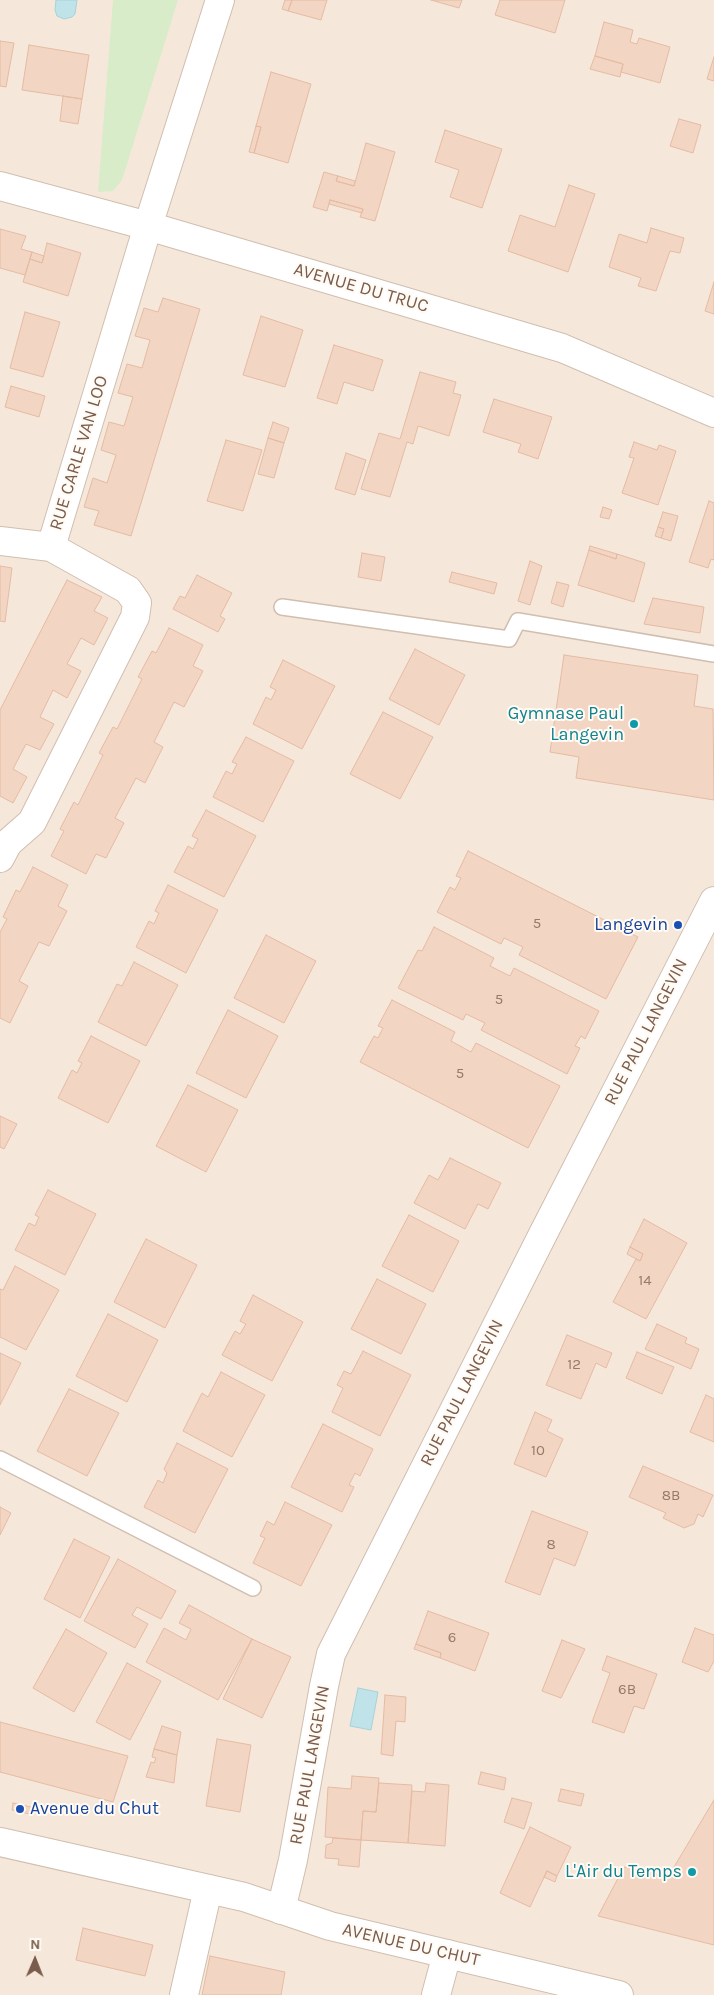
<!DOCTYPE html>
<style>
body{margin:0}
#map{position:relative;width:714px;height:1995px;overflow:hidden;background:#fdf6ec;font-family:Karla,sans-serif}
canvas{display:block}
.north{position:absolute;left:10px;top:1935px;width:50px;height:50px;-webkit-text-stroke:4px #fffaf3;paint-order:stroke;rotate:1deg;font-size:14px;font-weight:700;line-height:20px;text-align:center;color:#7a5c4d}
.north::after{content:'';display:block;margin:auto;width:18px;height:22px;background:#7a5c4d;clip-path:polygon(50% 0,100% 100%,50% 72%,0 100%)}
</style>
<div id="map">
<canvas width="714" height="1995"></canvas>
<div class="north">N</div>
</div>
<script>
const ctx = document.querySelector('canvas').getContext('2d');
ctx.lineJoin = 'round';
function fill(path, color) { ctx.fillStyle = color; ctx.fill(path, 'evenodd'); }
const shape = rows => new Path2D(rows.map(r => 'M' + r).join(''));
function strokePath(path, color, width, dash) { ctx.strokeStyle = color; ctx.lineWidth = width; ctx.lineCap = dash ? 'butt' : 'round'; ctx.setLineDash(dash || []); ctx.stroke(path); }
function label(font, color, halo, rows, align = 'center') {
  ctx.font = font + ' Karla,sans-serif'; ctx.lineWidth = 4; ctx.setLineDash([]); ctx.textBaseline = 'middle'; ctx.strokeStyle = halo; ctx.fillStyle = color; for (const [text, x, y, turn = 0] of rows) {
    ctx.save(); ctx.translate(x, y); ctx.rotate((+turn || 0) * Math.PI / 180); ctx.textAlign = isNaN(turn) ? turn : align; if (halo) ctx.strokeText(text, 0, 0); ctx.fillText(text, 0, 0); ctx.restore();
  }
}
fill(shape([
 [0,0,714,0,714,1995,0,1995]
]), '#f5e8da');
fill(shape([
 [113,0,178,0,122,180,113,191,98,192]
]), '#d8ecc9');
const water = shape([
 [56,0,77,0,75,14,72,17,64,19,57,16,55,10,56,0],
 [358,1688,378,1692,371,1730,350,1726,358,1688]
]);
fill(water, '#bfe3e8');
strokePath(water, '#a5d3da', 1);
const building = shape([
 [285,0,292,0,288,11,282,9,285,0],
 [292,0,327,0,321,20,288,11,292,0],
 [431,0,462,0,459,8,431,0],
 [500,0,565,0,555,33,495,15,500,0],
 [604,22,633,30,630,42,637,44,639,38,670,47,660,83,621,72,623,64,595,56,604,22],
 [0,41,14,43,6,87,0,86,0,41],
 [29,45,89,55,82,99,22,90,29,45],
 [595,56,623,64,620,77,590,69,595,56],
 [714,57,714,81,707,79,714,57],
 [271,72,311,84,288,163,254,153,261,127,256,126,271,72],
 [63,96,82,99,78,124,60,121,63,96],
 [679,119,701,125,693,153,670,146,679,119],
 [256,126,261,127,254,153,249,152,256,126],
 [445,130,502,149,482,208,450,197,459,170,435,162,445,130],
 [366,143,395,152,375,221,360,217,363,209,330,200,327,211,313,207,324,172,338,176,336,181,354,186,366,143],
 [338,176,355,181,354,186,336,181,338,176],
 [569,185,595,194,568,272,508,251,520,215,555,227,569,185],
 [330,200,363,209,362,213,329,204,330,200],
 [651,228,684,238,680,253,670,251,656,291,638,286,641,278,609,267,619,234,647,243,651,228],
 [0,229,26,236,21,249,32,252,25,275,0,268,0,229],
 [47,243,81,253,68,296,23,282,30,259,42,263,47,243],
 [32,252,44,256,42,263,30,259,32,252],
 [714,282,714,314,705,311,714,282],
 [163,298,200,309,131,536,94,525,99,511,84,507,93,478,107,483,116,455,101,450,109,422,124,426,133,397,118,393,127,364,142,368,150,340,135,336,144,308,158,312,163,298],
 [25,312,60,322,43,377,10,368,25,312],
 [261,316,303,330,285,387,243,375,261,316],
 [334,345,383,360,373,391,344,382,337,404,317,398,334,345],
 [420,372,456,382,453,393,461,395,449,436,418,426,413,444,407,442,390,497,361,489,379,433,400,439,420,372],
 [11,386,45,396,39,417,5,407,11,386],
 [494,399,552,417,538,459,518,452,521,444,483,432,494,399],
 [273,422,289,428,284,443,268,438,273,422],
 [268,438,284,443,274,478,258,474,268,438],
 [226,440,262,450,243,511,207,501,226,440],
 [634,442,657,450,659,445,676,451,658,505,622,493,634,458,629,457,634,442],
 [346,453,366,460,355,495,335,489,346,453],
 [709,501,714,503,714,560,711,559,708,568,689,562,709,501],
 [603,507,612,510,609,519,600,517,603,507],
 [663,512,678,516,671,541,661,538,664,529,658,527,663,512],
 [658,527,664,529,661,538,655,536,658,527],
 [590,546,617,554,616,559,589,550,590,546],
 [589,550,616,559,617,554,645,563,634,602,578,585,589,550],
 [362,553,385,557,381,581,358,577,362,553],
 [530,561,542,566,530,605,518,601,530,561],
 [0,566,12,568,5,622,0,621,0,566],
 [452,572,497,583,494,594,449,582,452,572],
 [197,575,232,593,220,616,225,619,218,632,173,609,180,596,185,598,197,575],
 [67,580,102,597,94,611,108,618,94,645,81,638,67,664,81,671,67,698,53,690,40,717,54,724,40,750,26,744,13,769,27,777,13,803,0,796,0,710,67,580],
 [557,582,569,585,563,607,551,603,557,582],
 [653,598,704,607,700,633,644,624,653,598],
 [169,628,203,645,193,666,203,671,184,707,174,702,154,742,163,747,145,783,136,778,115,818,124,823,106,858,96,854,86,874,51,856,64,831,60,829,74,802,78,805,103,755,99,753,113,727,117,729,142,679,138,677,152,651,156,653,169,628],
 [415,649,465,675,439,725,389,699,415,649],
 [564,655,698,675,694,706,713,709,714,800,576,778,579,757,550,752,564,655],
 [283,660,335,686,302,749,253,724,266,697,271,700,276,690,270,687,283,660],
 [383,712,433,737,400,799,350,774,383,712],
 [246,737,294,761,263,822,213,797,226,771,232,774,237,764,232,762,246,737],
 [206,810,256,836,224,897,174,872,188,846,193,849,198,839,192,836,206,810],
 [468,851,638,937,606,999,519,955,523,947,504,938,501,944,437,912,450,887,455,890,461,878,456,876,468,851],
 [33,867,68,885,58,906,67,911,49,946,39,942,19,981,28,986,10,1023,0,1018,0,932,7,919,3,917,16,890,20,892,33,867],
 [168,885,218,910,186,973,136,947,149,921,154,924,159,913,155,911,168,885],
 [434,927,494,958,490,966,510,976,514,968,599,1011,585,1039,581,1036,575,1046,580,1048,567,1074,481,1030,485,1023,466,1014,463,1020,398,988,418,950,422,951,434,927],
 [266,935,316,961,284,1023,234,998,266,935],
 [134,962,178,985,146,1046,98,1022,117,984,122,986,134,962],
 [392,1000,455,1032,451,1041,471,1052,476,1043,560,1086,528,1148,360,1062,374,1036,378,1038,383,1028,378,1026,392,1000],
 [228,1010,278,1036,246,1098,196,1073,228,1010],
 [91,1036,140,1061,108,1123,58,1098,72,1070,77,1073,82,1063,78,1061,91,1036],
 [188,1085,238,1110,206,1172,156,1146,188,1085],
 [0,1116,17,1124,4,1149,0,1147,0,1116],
 [450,1158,501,1183,488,1209,478,1204,465,1229,414,1203,429,1175,438,1180,450,1158],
 [48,1190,96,1214,65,1275,15,1250,29,1223,35,1226,39,1217,35,1215,48,1190],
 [409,1215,459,1241,433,1292,382,1266,409,1215],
 [644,1219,687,1243,646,1319,613,1302,636,1259,640,1261,643,1254,630,1247,644,1219],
 [146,1239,197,1265,165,1328,114,1302,146,1239],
 [630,1247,643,1254,640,1261,627,1254,630,1247],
 [15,1266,59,1290,26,1350,0,1337,0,1289,3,1290,15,1266],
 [377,1279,426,1304,401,1354,351,1329,377,1279],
 [253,1295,303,1322,272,1381,222,1355,235,1331,240,1334,246,1324,240,1321,253,1295],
 [108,1314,158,1340,127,1402,76,1376,108,1314],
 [657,1324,687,1338,685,1343,699,1349,691,1369,645,1349,657,1324],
 [567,1335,612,1353,606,1368,596,1363,581,1399,546,1385,567,1335],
 [363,1351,411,1375,380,1436,332,1412,343,1388,337,1385,344,1371,351,1374,363,1351],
 [637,1352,674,1367,662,1394,626,1378,637,1352],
 [0,1353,21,1363,0,1405,0,1353],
 [221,1372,265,1395,232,1457,183,1431,202,1393,208,1397,221,1372],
 [69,1389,119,1413,87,1476,37,1451,69,1389],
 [706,1395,714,1399,714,1442,690,1432,706,1395],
 [535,1412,552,1420,547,1431,563,1439,546,1477,514,1464,535,1412],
 [323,1424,373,1449,360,1476,355,1473,349,1485,354,1487,342,1512,291,1487,323,1424],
 [177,1443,228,1469,195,1533,144,1507,158,1480,163,1483,167,1473,164,1469,177,1443],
 [643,1466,713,1495,703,1517,698,1514,694,1524,684,1528,663,1518,666,1513,629,1497,643,1466],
 [285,1502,332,1525,301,1586,253,1563,265,1538,260,1536,267,1521,274,1525,285,1502],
 [0,1507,11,1513,0,1535,0,1507],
 [532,1511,588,1532,575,1566,554,1558,540,1595,505,1582,532,1511],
 [74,1539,110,1557,80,1618,44,1599,74,1539],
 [118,1559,176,1591,161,1619,137,1607,132,1615,148,1624,135,1648,84,1621,118,1559],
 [189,1605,252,1639,218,1700,146,1662,164,1628,186,1640,191,1629,179,1623,189,1605],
 [428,1611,489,1633,475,1671,440,1658,441,1653,416,1644,428,1611],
 [695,1628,714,1635,714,1661,708,1672,682,1662,695,1628],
 [66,1629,107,1653,74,1712,33,1688,66,1629],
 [252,1639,291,1657,262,1718,223,1699,252,1639],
 [562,1640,585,1649,561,1698,542,1691,562,1640],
 [416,1644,441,1653,440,1658,414,1649,416,1644],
 [607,1656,657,1674,644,1709,634,1706,624,1733,592,1722,610,1673,602,1670,607,1656],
 [127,1663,161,1681,130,1740,96,1722,127,1663],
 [385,1695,406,1697,405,1722,396,1721,393,1756,381,1754,385,1695],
 [0,1722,128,1756,113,1802,0,1772,0,1722],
 [162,1726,181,1732,177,1755,154,1749,162,1726],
 [217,1739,251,1745,240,1812,206,1806,217,1739],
 [154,1749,177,1755,174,1783,146,1777,151,1762,154,1763,156,1758,152,1757,154,1749],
 [481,1772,506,1778,504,1790,478,1784,481,1772],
 [352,1776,379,1778,376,1812,363,1811,361,1840,325,1837,328,1787,351,1789,352,1776],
 [379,1783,412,1785,408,1843,361,1840,363,1811,376,1812,379,1783],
 [426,1783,449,1785,445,1846,408,1843,412,1791,425,1792,426,1783],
 [561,1789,584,1794,581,1806,558,1801,561,1789],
 [512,1798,532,1803,524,1829,504,1822,512,1798],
 [714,1800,714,1945,598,1916,624,1867,668,1877,714,1800],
 [13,1803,31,1807,30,1814,12,1810,13,1803],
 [530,1827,571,1847,557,1876,547,1871,530,1907,500,1893,530,1827],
 [333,1838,361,1840,359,1867,338,1865,339,1859,325,1858,326,1845,332,1843,333,1838],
 [547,1871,557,1876,555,1882,544,1877,547,1871],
 [83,1928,153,1945,145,1976,76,1960,83,1928],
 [210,1956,285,1972,281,1995,202,1995,210,1956]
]);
fill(building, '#f3d5c3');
strokePath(building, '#e6bba3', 1);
const service = shape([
 [282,607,509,639,518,621,714,654],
 [0,1459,253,1588]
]);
const minor = shape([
 [0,186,148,226],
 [0,541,51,547],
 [0,858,8,843,32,822,135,617,137,603,128,590,51,547,148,226,220,0],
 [281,1910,293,1860,324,1686,331,1654,543,1234,714,901],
 [184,1995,208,1889],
 [436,1995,447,1954]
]);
const tertiary = shape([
 [148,226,562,348,714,413],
 [0,1842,244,1897,330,1926,619,1995]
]);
strokePath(service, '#d1beb0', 18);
strokePath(minor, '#d1beb0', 30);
strokePath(tertiary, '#d1beb0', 30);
strokePath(service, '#fff', 15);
strokePath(minor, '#fff', 28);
strokePath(tertiary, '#fff', 28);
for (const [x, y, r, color] of [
 [634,724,5,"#0f9aa8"],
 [678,925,5,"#1a4fb4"],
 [20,1809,5,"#1a4fb4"],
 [692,1872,5,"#0f9aa8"]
]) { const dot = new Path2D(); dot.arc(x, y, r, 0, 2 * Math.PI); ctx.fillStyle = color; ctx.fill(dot); strokePath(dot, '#fffaf3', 2); }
label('15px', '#987a6a', null, [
 ["5",537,924],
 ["5",499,1000],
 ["5",460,1074],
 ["14",645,1281],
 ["12",574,1365],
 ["10",538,1451],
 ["8B",671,1496],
 ["8",551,1545],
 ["6",452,1638],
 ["6B",627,1690]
]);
label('18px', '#7a5c4d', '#fffaf3', [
 ["AVENUE DU TRUC",361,288,16],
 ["RUE CARLE VAN LOO",79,453,-73],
 ["RUE PAUL LANGEVIN",646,1032,-63],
 ["RUE PAUL LANGEVIN",462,1393,-63],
 ["RUE PAUL LANGEVIN",310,1765,-80],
 ["AVENUE DU CHUT",411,1945,13]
]);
label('18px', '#0d838f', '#fffaf3', [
 ["Gymnase Paul",624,714],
 ["Langevin",624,735],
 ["L'Air du Temps",682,1872]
], 'right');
label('18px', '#164399', '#fffaf3', [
 ["Langevin",668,925],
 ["Avenue du Chut",30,1809,"left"]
], 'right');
</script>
